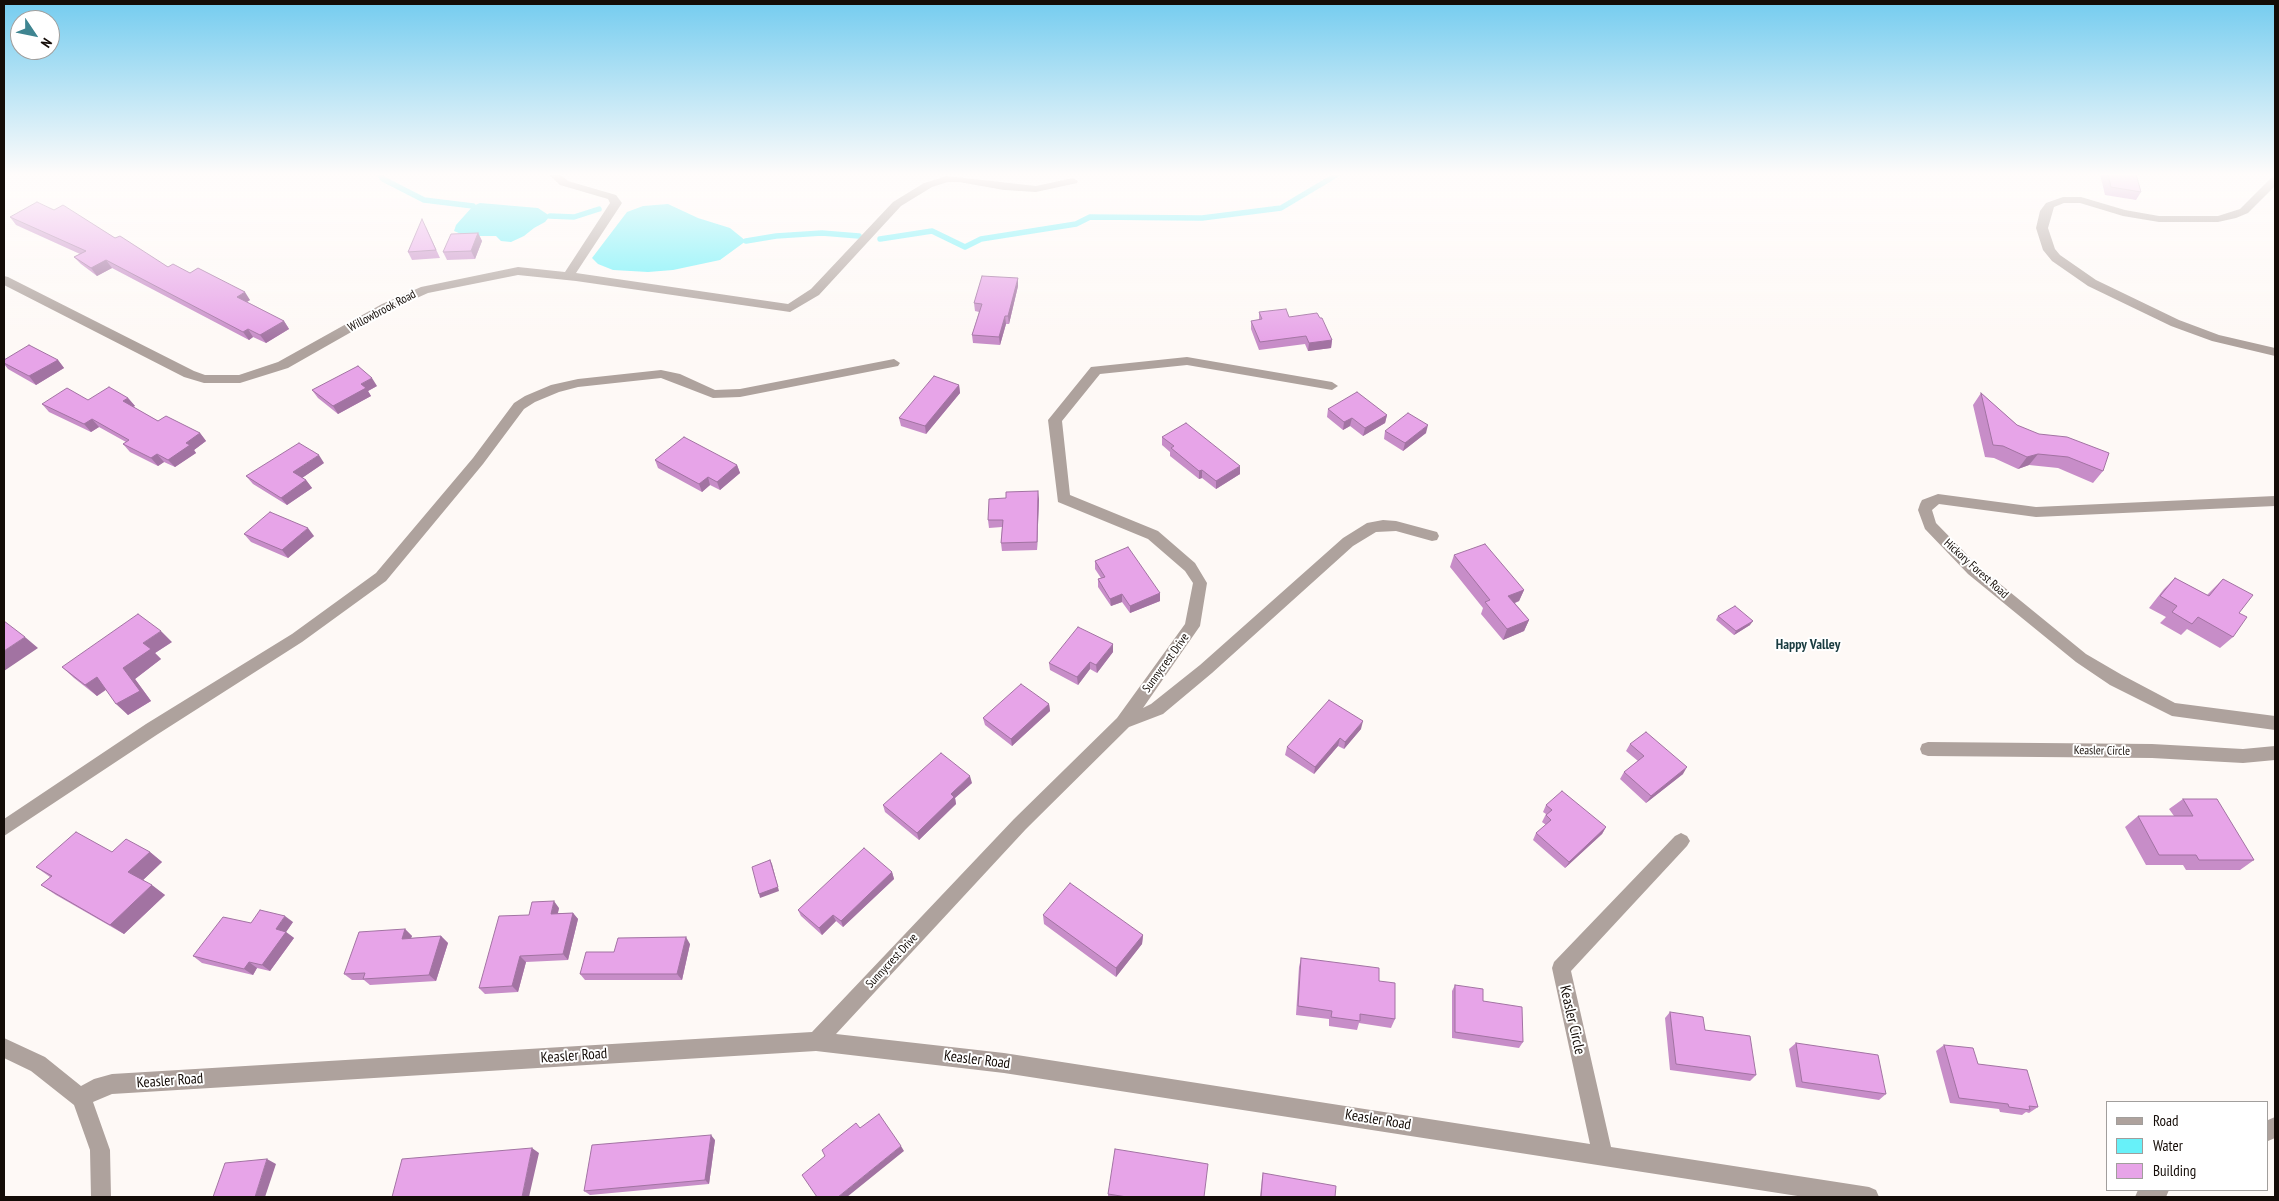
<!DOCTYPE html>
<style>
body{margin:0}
#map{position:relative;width:2279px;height:1201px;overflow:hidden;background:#fef9f6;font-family:"PT Sans Narrow",sans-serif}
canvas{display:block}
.frame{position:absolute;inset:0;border:5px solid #140c07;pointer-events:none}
.legend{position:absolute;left:2106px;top:1101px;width:162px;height:90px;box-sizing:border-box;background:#fff;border:1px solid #a19e9c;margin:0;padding:6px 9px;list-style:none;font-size:15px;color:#140c07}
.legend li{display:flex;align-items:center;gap:10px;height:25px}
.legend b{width:25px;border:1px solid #a19e9c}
.north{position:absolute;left:10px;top:10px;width:50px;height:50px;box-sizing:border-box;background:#fff;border:1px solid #a19e9c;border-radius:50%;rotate:124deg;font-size:14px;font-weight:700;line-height:20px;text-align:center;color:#140c07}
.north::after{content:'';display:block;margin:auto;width:18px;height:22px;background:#3f8591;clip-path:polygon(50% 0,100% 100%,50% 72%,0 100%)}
</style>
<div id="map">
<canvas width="2279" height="1201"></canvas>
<div class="frame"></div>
<ul class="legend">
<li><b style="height:6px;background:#aea29d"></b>Road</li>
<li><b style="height:14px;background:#67f1f9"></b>Water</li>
<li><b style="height:14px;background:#e7a4e8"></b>Building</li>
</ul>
<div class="north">N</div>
</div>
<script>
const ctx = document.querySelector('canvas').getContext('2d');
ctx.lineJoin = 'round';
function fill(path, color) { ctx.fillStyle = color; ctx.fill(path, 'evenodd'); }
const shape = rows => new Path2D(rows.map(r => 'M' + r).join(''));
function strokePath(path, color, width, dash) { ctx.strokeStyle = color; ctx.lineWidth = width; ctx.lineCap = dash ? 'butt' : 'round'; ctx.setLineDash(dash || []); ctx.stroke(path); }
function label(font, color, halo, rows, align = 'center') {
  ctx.font = font + ' "PT Sans Narrow",sans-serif'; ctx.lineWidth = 4; ctx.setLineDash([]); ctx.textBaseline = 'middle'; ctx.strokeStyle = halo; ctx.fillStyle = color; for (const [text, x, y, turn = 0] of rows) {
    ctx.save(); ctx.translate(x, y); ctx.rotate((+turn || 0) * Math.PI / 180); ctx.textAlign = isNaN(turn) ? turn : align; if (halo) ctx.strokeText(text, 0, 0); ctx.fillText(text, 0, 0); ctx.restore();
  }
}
fill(shape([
 [480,203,538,208,550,216,545,222,534,228,524,236,511,242,501,241,496,236,466,236,454,231,456,225,473,206],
 [668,204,698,218,730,228,746,241,720,260,673,270,648,272,613,270,598,264,592,258,627,212,643,206]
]), '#67f1f9');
strokePath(shape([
 [379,174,383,179,424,200,473,206],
 [550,216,574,217,599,209],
 [880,239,932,231,965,247,981,239,1076,224,1090,217,1202,218,1281,208,1338,174],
 [746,241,776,236,822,233,859,236]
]), '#67f1f9', 5.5);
fill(shape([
 [548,174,560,174,568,181,616,195,622,203,576,273,788,304,811,289,893,202,924,183,947,176,1036,186,1073,178,1078,181,1077,183,1036,192,1004,190,959,182,948,182,932,187,901,206,819,295,790,312,576,281,518,275,428,293,390,310,288,368,240,383,204,383,184,377,4,285,4,276,8,277,194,371,205,375,239,375,278,362,382,304,421,287,518,267,565,272,610,203,608,199,560,185,548,174],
 [2275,177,2275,186,2248,213,2236,218,2218,222,2159,222,2123,216,2080,203,2064,203,2054,207,2048,228,2055,249,2060,255,2096,280,2179,320,2219,335,2275,348,2275,356,2212,341,2171,326,2088,286,2052,261,2043,250,2036,228,2040,211,2046,203,2063,197,2081,197,2125,210,2159,216,2218,216,2240,209,2271,178,2275,177],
 [1187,357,1332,382,1338,386,1332,390,1187,365,1100,374,1062,421,1070,495,1158,531,1195,563,1207,583,1200,626,1143,708,1151,704,1200,665,1343,538,1367,523,1383,520,1396,521,1437,532,1439,536,1437,540,1432,541,1396,531,1376,532,1353,546,1212,673,1163,714,1129,727,1026,829,836,1034,1004,1053,1590,1144,1552,968,1554,962,1675,836,1681,833,1687,836,1690,841,1687,846,1571,971,1611,1147,1869,1187,1876,1190,1879,1197,1804,1197,1004,1073,816,1051,112,1094,93,1102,110,1150,111,1197,91,1197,90,1150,74,1105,31,1071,4,1058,4,1038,45,1057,81,1086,94,1079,112,1074,812,1032,1014,819,1117,718,1185,624,1193,583,1185,571,1148,539,1058,502,1048,420,1091,367,1187,357],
 [894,359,900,363,898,366,740,397,713,398,661,378,578,387,559,392,535,402,524,409,483,464,386,581,302,642,158,734,4,836,4,819,146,724,292,634,376,573,473,458,514,403,525,396,551,385,578,379,661,370,680,374,715,390,740,389,894,359],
 [1938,494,2036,507,2275,496,2275,506,2036,517,1939,504,1932,510,1936,523,1978,566,2086,654,2122,675,2175,703,2275,716,2275,730,2172,716,2110,685,2076,662,1968,574,1925,529,1918,510,1920,504,1922,500,1938,494],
 [1928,742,2152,744,2243,749,2275,746,2275,760,2243,763,2152,758,1928,756,1922,754,1920,749,1922,744,1928,742],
 [2275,1117,2275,1138,2268,1141,2268,1120,2275,1117],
 [2138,1190,2169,1190,2166,1197,2135,1197,2138,1190]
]), '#aea29d');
fill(shape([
 [2100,174,2136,174,2141,192,2136,200,2105,195],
 [10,217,115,238,168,267,190,273,250,300,247,302,284,321,289,329,266,343,253,337,249,340,112,268,97,276,81,264,74,257,80,254,16,225],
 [426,227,440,258,412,260,408,252],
 [478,233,482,241,475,259,447,260,443,252],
 [1018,286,1009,324,1006,324,1000,345,973,343,972,335,979,312,975,311,974,303],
 [1259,312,1289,317,1332,340,1331,348,1308,351,1305,344,1259,350,1251,329,1251,321,1259,320],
 [4,360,58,360,64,368,36,385,8,369,4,364],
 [959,385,960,393,926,434,901,426,899,418],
 [377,386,368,391,371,396,338,414,318,398,312,390],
 [1981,393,2017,425,2103,471,2093,483,2058,468,2029,465,2018,469,1994,458,1985,457,1973,405],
 [128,398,135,406,133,407,158,421,200,433,206,441,194,450,196,453,175,467,164,462,158,466,130,452,123,444,126,442,99,427,91,432,49,412,42,404],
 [1328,409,1387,415,1385,423,1363,436,1350,426,1343,430,1327,417],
 [1385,431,1426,433,1403,451,1384,439],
 [1162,437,1240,474,1216,489,1202,478,1199,479,1170,456,1170,452,1162,445],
 [655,460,737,465,740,473,720,490,710,485,702,492,658,468],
 [324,463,302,478,306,480,312,488,287,505,253,484,246,476],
 [1039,499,1037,550,1002,551,1001,543,1002,527,989,528,988,520],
 [244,534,314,536,288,558,251,542],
 [1454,555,1524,590,1519,601,1515,603,1529,620,1524,631,1503,640,1481,614,1483,608,1450,567],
 [1095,561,1160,593,1160,601,1130,613,1122,602,1111,606,1098,587,1098,579,1101,578,1095,569],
 [2175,578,2207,595,2223,579,2239,613,2233,637,2220,648,2187,629,2181,635,2160,623,2166,617,2149,608,2164,589],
 [1718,616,1750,625,1734,635,1716,620],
 [172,642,155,653,161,659,135,679,151,701,128,715,106,690,97,696,74,678,62,667],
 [1113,652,1097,673,1090,669,1078,685,1050,670,1049,663],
 [1049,704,1050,711,1012,746,985,725,983,718],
 [1361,729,1344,749,1338,746,1314,774,1285,755,1287,747],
 [1630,744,1683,774,1646,803,1620,779,1624,772,1638,761,1626,751],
 [972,783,955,798,956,804,919,840,885,812,883,805],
 [2183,799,2254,860,2240,870,2186,870,2183,865,2146,865,2125,827,2138,816,2174,816,2169,809],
 [1546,805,1606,827,1602,834,1565,868,1533,840,1536,833,1546,825,1542,822,1546,814,1543,812],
 [112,852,150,852,162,862,143,880,165,895,124,934,56,895,41,885,50,877,36,867],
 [892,872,894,879,843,927,836,921,822,935,801,916,798,910],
 [559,908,558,913,573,913,578,919,568,960,526,962,518,992,485,994,479,988,529,915],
 [1043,915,1143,935,1142,944,1116,977,1044,924],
 [293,922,286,932,294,938,270,971,257,968,253,975,202,963,193,956,251,923],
 [405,929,412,936,411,938,441,936,448,943,436,981,370,985,364,980,352,980,344,974],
 [690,944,682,980,585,980,580,974,614,952],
 [1301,958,1379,981,1395,1019,1391,1028,1359,1023,1357,1030,1329,1026,1329,1019,1296,1015,1299,967],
 [1455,985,1483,1001,1523,1042,1519,1048,1452,1038,1452,991],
 [1670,1012,1705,1030,1756,1075,1750,1081,1670,1070,1665,1018],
 [1796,1043,1886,1094,1879,1100,1796,1087,1789,1049],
 [1944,1045,1978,1064,2038,1107,2029,1113,2026,1112,2022,1115,2000,1112,1999,1109,1950,1103,1936,1051],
 [715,1140,709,1184,590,1195,584,1191],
 [1263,1173,1335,1197,1260,1197,1262,1178],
 [1108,1194,1204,1197,1108,1197]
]), '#c78dc8');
fill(shape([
 [478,233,482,241,475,259,471,251],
 [106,260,112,268,97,276,91,268],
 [1018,278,1018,286,1009,324,1008,316],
 [245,292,250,300,242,305,237,297],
 [1005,316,1006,324,1000,345,999,337],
 [284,321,289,329,266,343,260,335],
 [248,329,253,337,249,340,243,332],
 [1332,340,1331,348,1308,351,1309,343],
 [58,360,64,368,36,385,29,376],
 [372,378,377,386,368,391,371,396,338,414,333,406,361,384],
 [959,385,960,393,926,434,925,426],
 [128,398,135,406,129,409,123,401],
 [1387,415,1385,423,1363,436,1365,428],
 [1352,418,1350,426,1343,430,1344,422],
 [92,419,99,427,91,432,84,424],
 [1428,425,1426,433,1403,451,1405,443],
 [200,433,206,441,194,450,196,453,175,467,168,460,186,443],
 [157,454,164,462,158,466,151,458],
 [2038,454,2029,465,2018,469,2027,457],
 [319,455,324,463,299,480,293,472],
 [737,465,740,473,720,490,717,482],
 [1240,466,1240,474,1216,489,1216,481],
 [1202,470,1202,478,1199,479,1199,471],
 [708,477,710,485,702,492,699,484],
 [306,480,312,488,287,505,281,498],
 [1038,491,1039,499,1037,550,1037,542],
 [308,528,314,536,288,558,282,550],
 [1524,590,1519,601,1504,607,1508,596],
 [1160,593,1160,601,1130,613,1130,606],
 [1122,594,1122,602,1111,606,1110,599],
 [1529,620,1524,631,1503,640,1507,629],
 [1753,621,1750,625,1734,635,1736,631],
 [161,631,172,642,155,653,161,659,135,679,151,701,128,715,116,704,123,668,143,643],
 [25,637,38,648,4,671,4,651],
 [1113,644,1113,652,1097,673,1096,665],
 [1090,662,1090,669,1078,685,1077,677],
 [97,677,108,688,97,696,85,685],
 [1049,704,1050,711,1012,746,1011,739],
 [1363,721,1361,729,1344,749,1345,742],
 [1340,738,1338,746,1314,774,1315,767],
 [1687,767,1683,774,1646,803,1651,796],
 [970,776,972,783,955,798,956,804,919,840,917,833,951,794],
 [1606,827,1602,834,1565,868,1569,862],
 [150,852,162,862,141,882,128,872],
 [770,860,772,864,779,891,760,898,759,894],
 [892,872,894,879,843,927,841,921],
 [152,885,165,895,124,934,110,925],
 [554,901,559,908,556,920,551,914],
 [573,913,578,919,568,960,563,954],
 [833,915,836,921,822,935,819,928],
 [285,916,293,922,286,932,294,938,270,971,262,965,276,929],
 [405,929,412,936,408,945,402,939],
 [1143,935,1142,944,1116,977,1116,968],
 [441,936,448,943,436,981,429,975],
 [686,937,690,944,682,980,677,974],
 [520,956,526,962,518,992,512,986],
 [249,962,257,968,253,975,244,969],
 [711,1135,715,1140,709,1184,705,1180],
 [901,1146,904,1151,847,1197,838,1197],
 [532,1148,539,1153,529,1197,522,1197],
 [267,1159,276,1164,265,1197,255,1197]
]), '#a273a2');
const building = shape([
 [2108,174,2136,174,2141,192,2111,187,2108,174],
 [37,202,54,210,63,205,115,238,120,236,168,267,173,264,190,273,198,268,245,292,237,297,284,321,260,335,248,329,243,332,106,260,91,268,74,257,86,251,10,217,37,202],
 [422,219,436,250,408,252,422,219],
 [478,233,471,251,443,252,451,234,478,233],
 [982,276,1018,278,1008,316,1005,316,999,337,972,335,982,304,974,303,982,276],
 [1286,309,1289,317,1317,313,1320,318,1322,318,1332,340,1309,343,1306,336,1260,342,1251,321,1262,319,1259,312,1286,309],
 [29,345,58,360,29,376,4,363,4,360,29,345],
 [358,366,372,378,361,384,366,388,333,406,312,390,358,366],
 [934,376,959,385,925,426,899,418,934,376],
 [109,387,128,398,123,401,158,421,166,416,200,433,186,443,190,445,168,460,157,454,151,458,123,444,129,440,92,419,84,424,42,404,67,388,88,400,109,387],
 [1357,392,1387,415,1365,428,1352,418,1344,422,1328,409,1357,392],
 [1981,393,2017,425,2039,434,2067,437,2109,453,2103,471,2068,457,2038,454,2027,457,2003,446,1993,445,1981,393],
 [1408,413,1428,425,1405,443,1385,431,1408,413],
 [1186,423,1240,466,1216,481,1202,470,1199,471,1171,448,1174,446,1162,437,1186,423],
 [684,437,737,465,717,482,708,477,699,484,655,460,684,437],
 [299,443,319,455,293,472,306,480,281,498,246,476,299,443],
 [1038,491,1037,542,1001,543,1003,520,988,520,989,499,1006,498,1006,492,1038,491],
 [270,512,308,528,282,550,244,534,270,512],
 [1485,544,1524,590,1508,596,1529,620,1507,629,1485,602,1490,600,1454,555,1485,544],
 [1128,547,1160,593,1130,606,1122,594,1110,599,1098,579,1105,577,1095,561,1128,547],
 [2175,578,2209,596,2223,579,2253,595,2239,613,2247,617,2233,637,2198,617,2192,624,2172,612,2177,606,2160,596,2175,578],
 [1735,606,1753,621,1736,631,1718,616,1735,606],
 [138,614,161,631,143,643,151,649,123,668,140,691,116,704,97,677,85,685,62,667,138,614],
 [4,621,25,637,4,651,4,621],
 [1078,627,1113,644,1096,665,1090,662,1077,677,1049,663,1078,627],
 [1021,684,1049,704,1011,739,983,718,1021,684],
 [1329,700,1363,721,1345,742,1340,738,1315,767,1287,747,1329,700],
 [1646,732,1687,767,1651,796,1624,772,1644,756,1630,744,1646,732],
 [941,753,970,776,951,794,954,797,917,833,883,805,941,753],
 [1562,791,1606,827,1569,862,1536,833,1551,820,1546,815,1552,810,1546,805,1562,791],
 [2183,799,2217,799,2254,860,2199,860,2196,855,2159,855,2138,816,2193,816,2183,799],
 [76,832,112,852,126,839,150,852,128,872,152,885,110,925,41,885,52,876,36,867,76,832],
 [864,848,892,872,841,921,833,915,819,928,798,910,864,848],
 [770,860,778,887,759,894,752,867,770,860],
 [1070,883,1143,935,1116,968,1043,915,1070,883],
 [554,901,551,914,573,913,563,954,520,956,512,986,479,988,499,916,529,915,532,902,554,901],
 [260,910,285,916,276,929,286,932,262,965,249,962,244,969,193,956,223,917,251,923,260,910],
 [405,929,402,939,441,936,429,975,363,979,365,973,344,974,359,932,405,929],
 [686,937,677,974,580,974,586,952,614,952,618,938,686,937],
 [1301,958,1379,968,1379,981,1395,983,1395,1019,1360,1014,1360,1021,1331,1017,1332,1011,1298,1006,1301,958],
 [1455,985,1483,989,1483,1001,1522,1007,1523,1042,1455,1032,1455,985],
 [1670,1012,1703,1017,1705,1030,1750,1036,1756,1075,1676,1064,1670,1012],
 [1796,1043,1878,1055,1886,1094,1802,1082,1796,1043],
 [1944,1045,1973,1048,1978,1064,2027,1070,2038,1107,2029,1106,2030,1110,2009,1107,2008,1104,1959,1098,1944,1045],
 [879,1114,901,1146,838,1197,817,1197,802,1175,825,1156,822,1150,856,1123,860,1128,879,1114],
 [711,1135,705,1180,584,1191,592,1145,711,1135],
 [532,1148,522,1197,392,1197,402,1159,532,1148],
 [1115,1149,1208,1164,1204,1197,1127,1197,1108,1194,1115,1149],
 [267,1159,255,1197,213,1197,225,1163,267,1159],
 [1263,1173,1336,1186,1335,1197,1261,1197,1263,1173]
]);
fill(building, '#e7a4e8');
strokePath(building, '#a273a2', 1);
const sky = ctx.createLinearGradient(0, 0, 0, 342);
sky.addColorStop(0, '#74ccef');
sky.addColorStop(0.51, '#fffcfb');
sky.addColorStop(1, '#fffcfb00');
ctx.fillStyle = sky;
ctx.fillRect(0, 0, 2279, 342);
label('12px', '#140c07', '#fff', [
 ["Willowbrook Road",382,311,-28],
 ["Hickory Forest Road",1976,569,42],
 ["Sunnycrest Drive",1166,663,-54],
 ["Keasler Circle",2102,751,1],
 ["Sunnycrest Drive",892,961,-47]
]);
label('bold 14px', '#1a3c41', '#fff', [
 ["Happy Valley",1808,645]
]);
label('15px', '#140c07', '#fff', [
 ["Keasler Circle",1572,1020,77],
 ["Keasler Road",574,1056,-4],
 ["Keasler Road",977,1060,7],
 ["Keasler Road",170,1081,-4],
 ["Keasler Road",1378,1120,9]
]);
</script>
